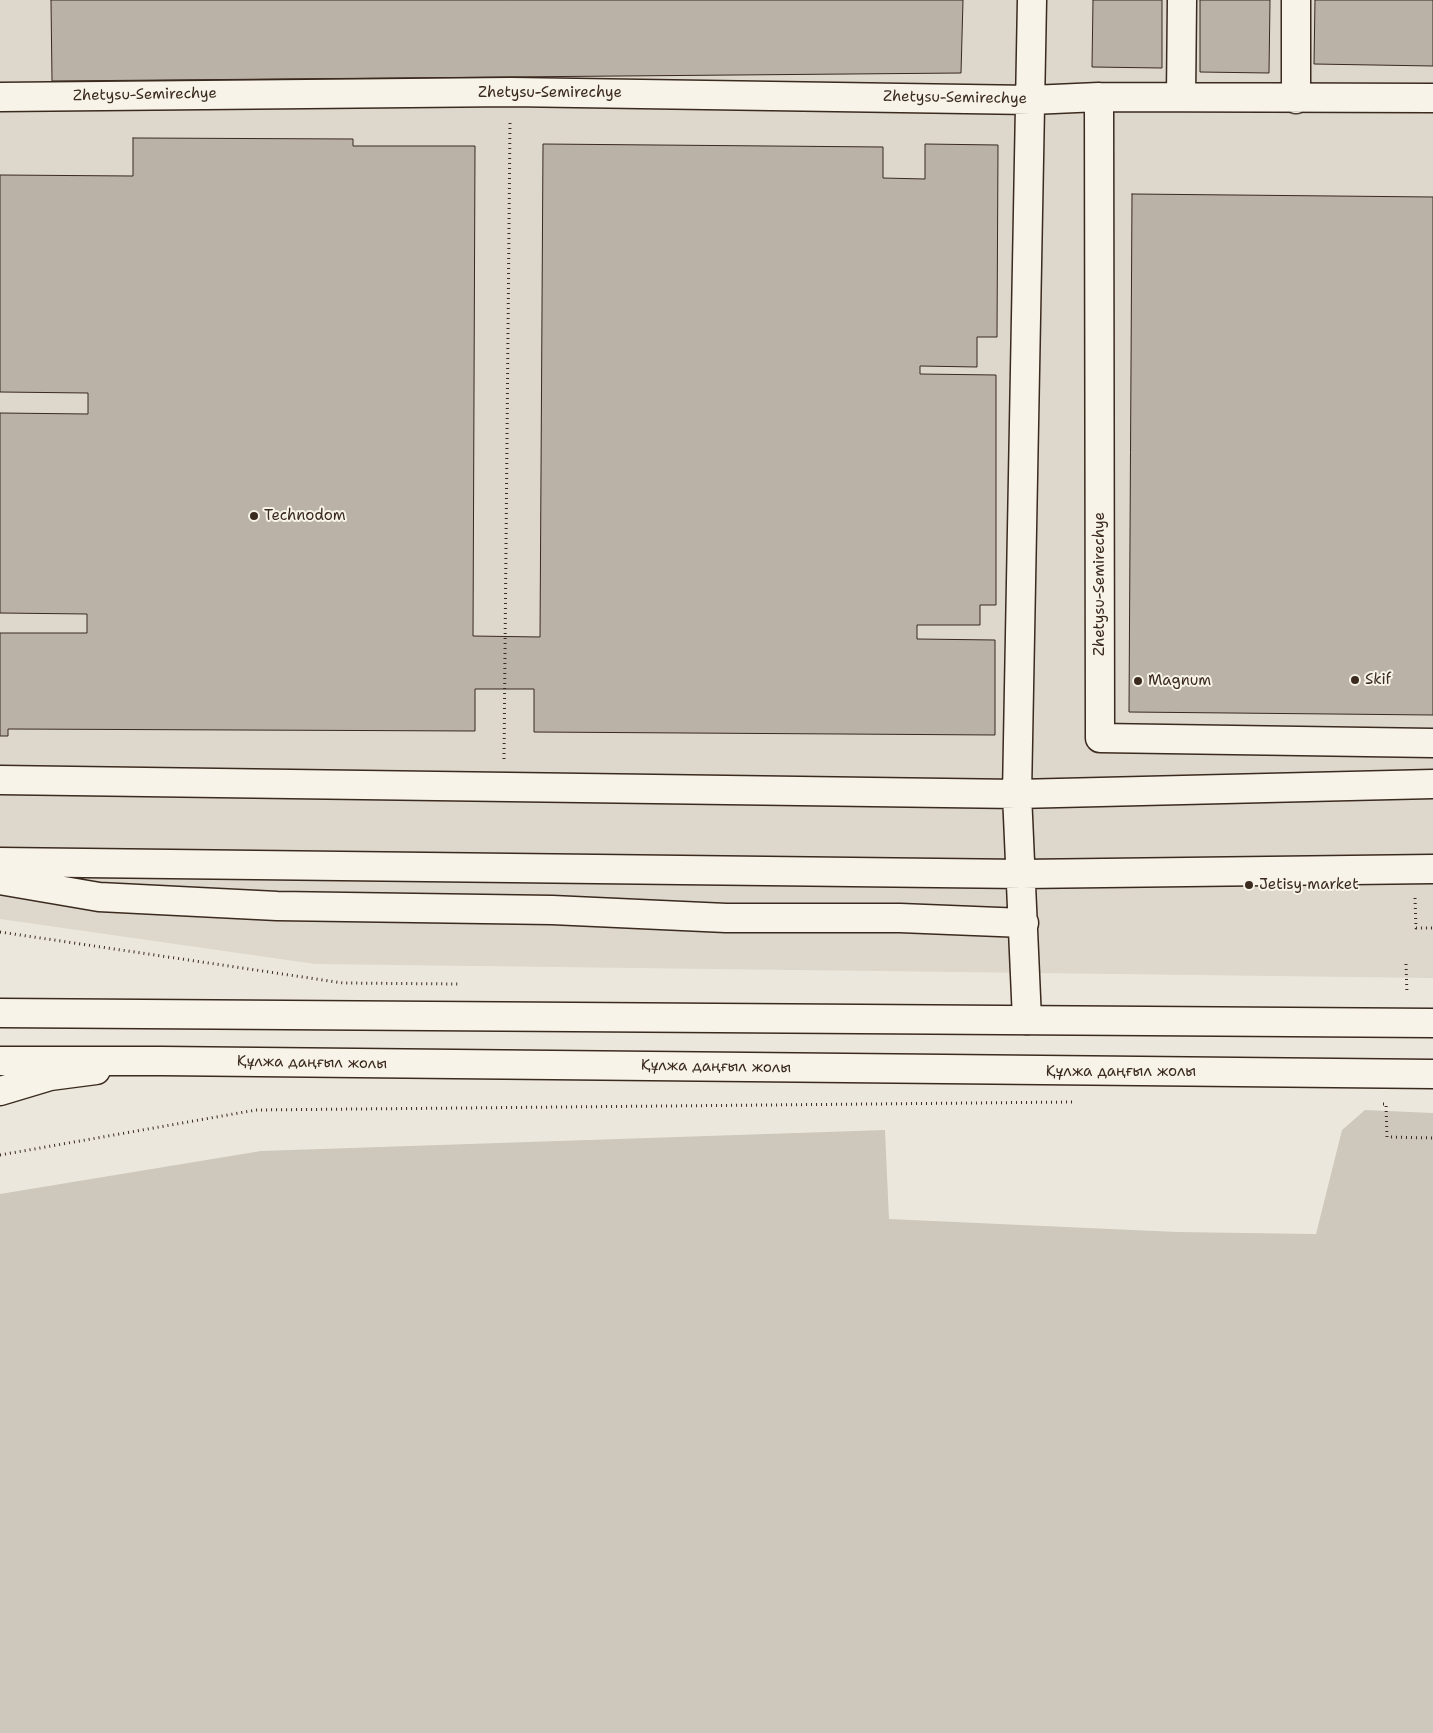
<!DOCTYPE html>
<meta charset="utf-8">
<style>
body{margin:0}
canvas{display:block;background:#ece7dc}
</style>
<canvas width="1433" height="1733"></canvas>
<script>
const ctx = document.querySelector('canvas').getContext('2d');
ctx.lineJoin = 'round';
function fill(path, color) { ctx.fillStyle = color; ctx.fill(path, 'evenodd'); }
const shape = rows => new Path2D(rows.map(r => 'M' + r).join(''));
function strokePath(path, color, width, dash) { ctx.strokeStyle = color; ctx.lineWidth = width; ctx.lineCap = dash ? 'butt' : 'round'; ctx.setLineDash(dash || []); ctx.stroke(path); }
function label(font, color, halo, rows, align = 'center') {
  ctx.font = font + ' "Shantell Sans",sans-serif'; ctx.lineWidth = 4; ctx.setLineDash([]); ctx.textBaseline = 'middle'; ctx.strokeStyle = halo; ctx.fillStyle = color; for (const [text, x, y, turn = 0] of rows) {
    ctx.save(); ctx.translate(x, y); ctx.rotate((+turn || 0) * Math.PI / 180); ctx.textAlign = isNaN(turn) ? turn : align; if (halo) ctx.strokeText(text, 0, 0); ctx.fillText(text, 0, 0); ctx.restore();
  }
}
fill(shape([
 [0,0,1433,0,1433,978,315,964,0,919]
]), '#ddd7cc');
fill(shape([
 [1365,1110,1433,1113,1433,1733,0,1733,0,1194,261,1151,885,1130,889,1219,1177,1232,1316,1234,1342,1130]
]), '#cec8bc');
const building = shape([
 [51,0,963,0,961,73,52,81,51,0],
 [1093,0,1162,0,1162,68,1092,67,1093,0],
 [1200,0,1270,0,1269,73,1200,72,1200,0],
 [1315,0,1433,0,1433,66,1314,64,1315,0],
 [133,138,353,139,353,146,475,146,473,636,540,637,543,144,883,147,883,178,925,179,925,144,998,145,997,337,977,337,977,367,920,366,920,374,996,375,996,605,980,605,980,625,917,625,917,639,995,640,995,735,534,732,534,689,475,689,475,731,8,729,8,736,0,736,0,633,87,633,87,614,0,613,0,413,88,414,88,393,0,392,0,175,133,176,133,138],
 [1132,194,1433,197,1433,715,1129,712,1132,194]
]);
fill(building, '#bab2a7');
strokePath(building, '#3b2a1e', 1);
const minor = shape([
 [0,97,511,92,1031,100,1099,97],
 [1181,97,1182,0],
 [1433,98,1099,97,1100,738,1433,743],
 [1296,99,1296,0],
 [0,780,1017,794,1433,784],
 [0,862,1022,874,1433,869],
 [0,880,99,897,277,906,552,910,726,918,900,918,1024,923],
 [1027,1020,1017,794,1032,0],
 [0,1091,50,1076,96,1070]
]);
const major = shape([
 [0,1013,1433,1023],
 [0,1061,161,1061,1433,1074]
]);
strokePath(minor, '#3b2a1e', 31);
strokePath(major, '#3b2a1e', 31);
strokePath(shape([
 [504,759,510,120],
 [1415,898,1416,928,1433,928],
 [0,932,343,983,460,984],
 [1406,964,1407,994],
 [1383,1104,1386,1104,1387,1137,1433,1138],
 [0,1155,256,1110,1074,1102]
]), '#3b2a1e', 3, [1, 4]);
strokePath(minor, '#f7f3e8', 28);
strokePath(major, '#f7f3e8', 28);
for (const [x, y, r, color] of [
 [254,516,5,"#3b2a1e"],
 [1355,680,5,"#3b2a1e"],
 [1138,681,5,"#3b2a1e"],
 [1249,885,5,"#3b2a1e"]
]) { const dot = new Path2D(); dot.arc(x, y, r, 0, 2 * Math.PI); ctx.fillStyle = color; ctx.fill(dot); strokePath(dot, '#f7f3e8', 2); }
label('15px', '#3b2a1e', '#f7f3e8', [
 ["Zhetysu-Semirechye",550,93],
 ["Zhetysu-Semirechye",145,95,-1],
 ["Zhetysu-Semirechye",955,98,1],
 ["Zhetysu-Semirechye",1100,584,-90],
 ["Құлжа даңғыл жолы",312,1063,1],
 ["Құлжа даңғыл жолы",716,1067,1],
 ["Құлжа даңғыл жолы",1121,1072]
]);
label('15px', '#3b2a1e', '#f7f3e8', [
 ["Technodom",264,516],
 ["Skif",1365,680],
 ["Magnum",1148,681],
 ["Jetisy market",1259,885]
], 'left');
</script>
